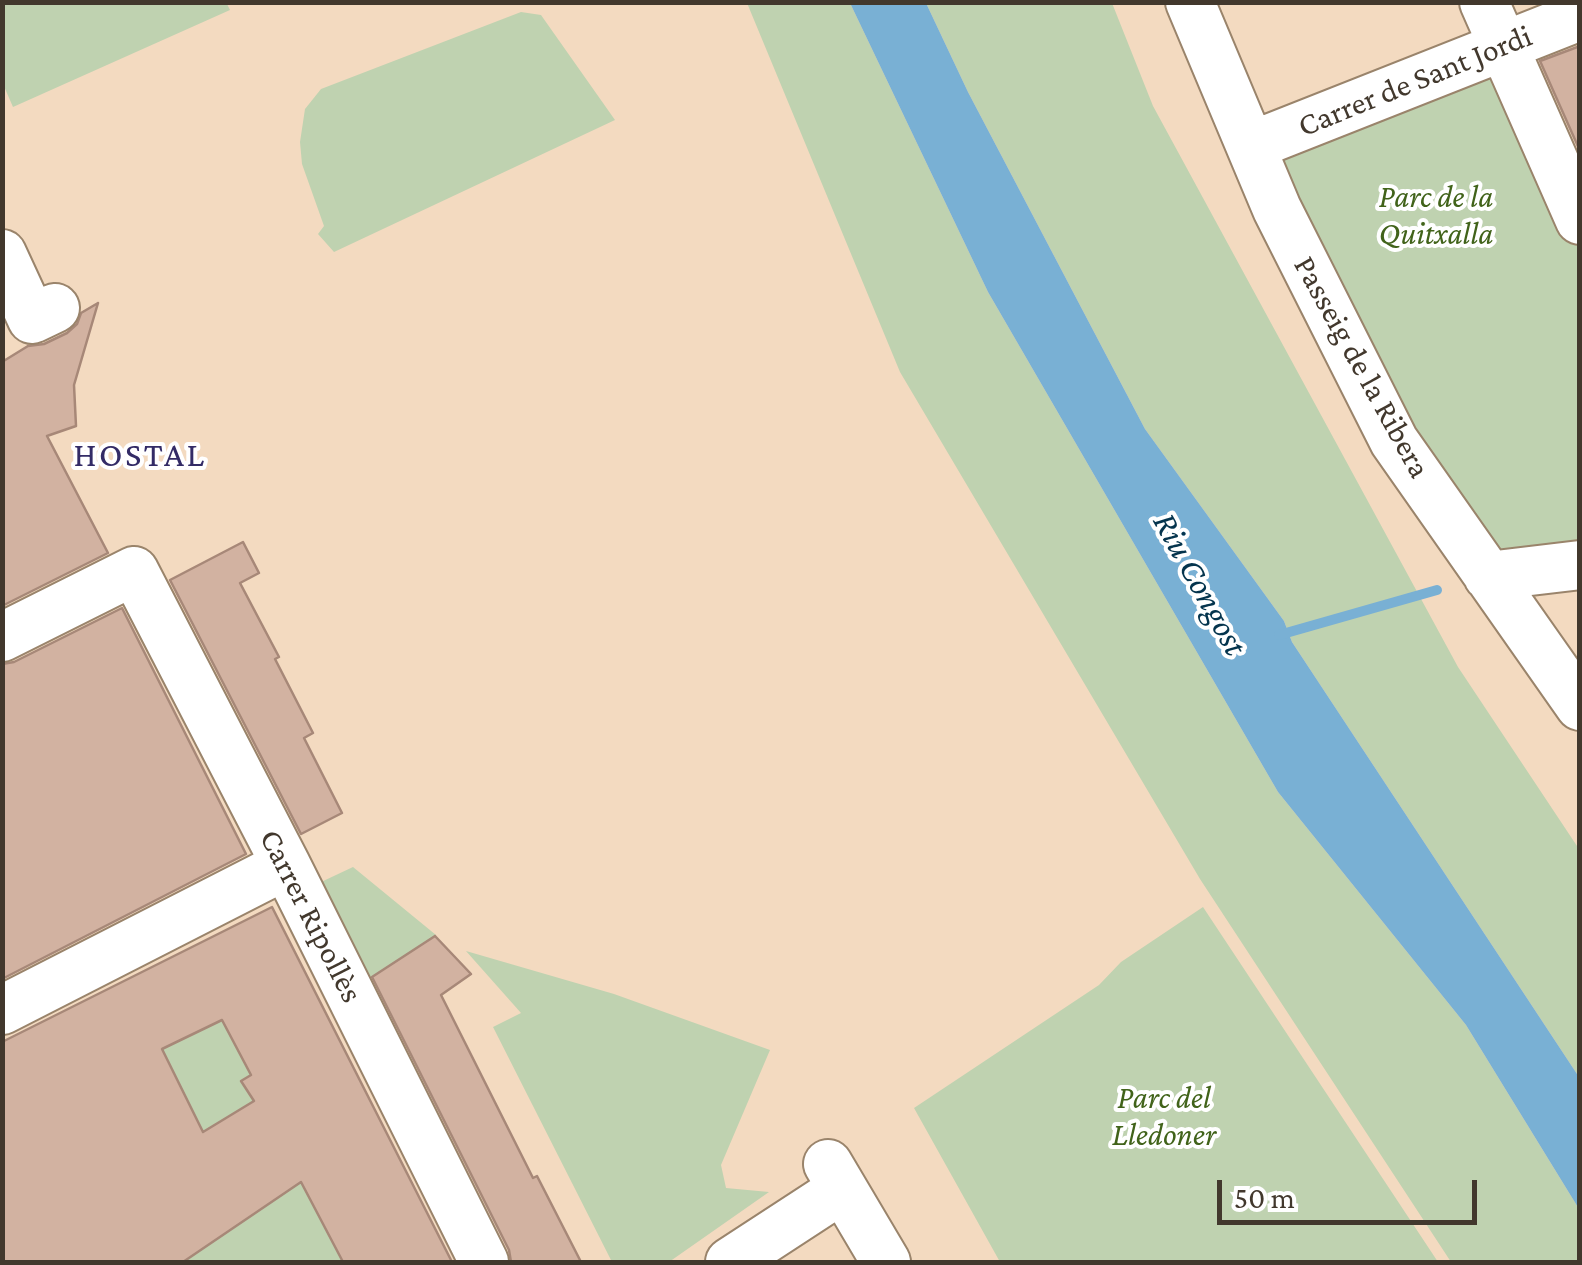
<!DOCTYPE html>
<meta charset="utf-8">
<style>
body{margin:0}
#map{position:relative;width:1582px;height:1265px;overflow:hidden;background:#f3dac0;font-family:"Crimson Pro",serif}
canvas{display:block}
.frame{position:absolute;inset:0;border:5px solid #42382d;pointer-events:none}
.scale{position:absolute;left:1217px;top:1180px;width:260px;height:45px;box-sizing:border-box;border:5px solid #42382d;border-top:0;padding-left:12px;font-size:30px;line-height:35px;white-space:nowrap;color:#42382d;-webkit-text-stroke:8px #fff;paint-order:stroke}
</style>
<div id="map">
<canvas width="1582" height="1265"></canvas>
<div class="frame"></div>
<div class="scale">50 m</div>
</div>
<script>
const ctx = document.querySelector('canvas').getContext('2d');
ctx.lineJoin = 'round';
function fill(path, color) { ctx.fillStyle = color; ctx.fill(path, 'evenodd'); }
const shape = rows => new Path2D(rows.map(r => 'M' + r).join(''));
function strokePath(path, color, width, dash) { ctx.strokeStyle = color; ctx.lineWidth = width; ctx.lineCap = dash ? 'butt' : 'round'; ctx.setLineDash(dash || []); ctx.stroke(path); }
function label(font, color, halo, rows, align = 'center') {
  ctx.font = font + ' "Crimson Pro",serif'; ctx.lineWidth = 8; ctx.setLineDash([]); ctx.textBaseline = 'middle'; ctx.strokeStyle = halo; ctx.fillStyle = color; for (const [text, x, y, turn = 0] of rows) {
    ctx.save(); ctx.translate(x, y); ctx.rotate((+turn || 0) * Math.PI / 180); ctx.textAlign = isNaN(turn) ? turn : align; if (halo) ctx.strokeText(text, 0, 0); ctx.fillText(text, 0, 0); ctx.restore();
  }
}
fill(shape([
 [226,2,230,10,13,107,3,84,3,3],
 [747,3,850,3,988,292,1278,792,1466,1025,1579,1209,1579,1262,1451,1262,1200,879,900,372],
 [926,3,1112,3,1153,106,1458,667,1579,849,1579,1077,1292,642,1284,621,1145,429,968,92],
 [521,12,541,15,615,120,334,252,318,234,324,226,302,164,300,142,305,109,321,89],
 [1503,46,1579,220,1579,565,1498,575,1251,146],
 [353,867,436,935,368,980,319,883],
 [1203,907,1438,1262,1000,1262,914,1108,1099,985,1121,962],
 [466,951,614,994,770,1050,721,1165,726,1188,769,1192,669,1262,612,1262,493,1027,521,1013],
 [222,1020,234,1043,301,1061,242,1080,255,1102,203,1132,162,1048],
 [301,1182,343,1262,183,1262]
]), '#bfd2b0');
fill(shape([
 [850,3,926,3,968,92,1145,429,1284,621,1292,642,1579,1077,1579,1209,1466,1025,1278,792,988,292]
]), '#79b0d4');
strokePath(shape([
 [1279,635,1437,590]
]), '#79b0d4', 10);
const building = shape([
 [1580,46,1580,151,1540,61,1580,46],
 [98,303,74,385,76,426,47,436,108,553,2,606,2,362,28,346,44,344,67,333,77,324,81,313,98,303],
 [243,542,259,573,240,583,279,657,275,659,313,733,304,738,342,813,301,834,170,580,243,542],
 [122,608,246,854,2,979,2,664,14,662,122,608],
 [272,907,452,1262,343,1262,301,1182,183,1262,2,1262,2,1042,272,907],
 [222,1020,251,1075,241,1081,254,1101,203,1132,162,1049,222,1020],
 [435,936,471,974,441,995,533,1178,537,1176,581,1262,511,1262,509,1250,372,977,435,936]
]);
fill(building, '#d2b2a1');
strokePath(building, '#a78878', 2.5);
const minor = shape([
 [1190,2,1277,209,1394,441,1580,706],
 [1484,2,1580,220],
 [1251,146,1580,16],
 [2,254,32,319,55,308],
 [1488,576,1580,565],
 [2,637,134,571,286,865,484,1262],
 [2,1010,286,865],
 [828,1164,886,1262],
 [730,1262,842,1189]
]);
strokePath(minor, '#9a846b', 52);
strokePath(minor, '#fff', 48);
label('32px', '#42382d', '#fff', [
 ["Carrer de Sant Jordi",1415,81,-22],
 ["Passeig de la Ribera",1362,367,61],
 ["Carrer Ripollès",311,916,63]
]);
label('italic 32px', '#41631a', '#fff', [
 ["Parc de la",1436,197],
 ["Quitxalla",1436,234],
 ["Parc del",1164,1098],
 ["Lledoner",1164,1135]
]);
ctx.letterSpacing = '2.5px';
label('35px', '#332b66', '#fff', [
 ["HOSTAL",140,455]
]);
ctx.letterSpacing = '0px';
label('italic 35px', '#04344d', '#fff', [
 ["Riu Congost",1200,584,61]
]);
</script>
